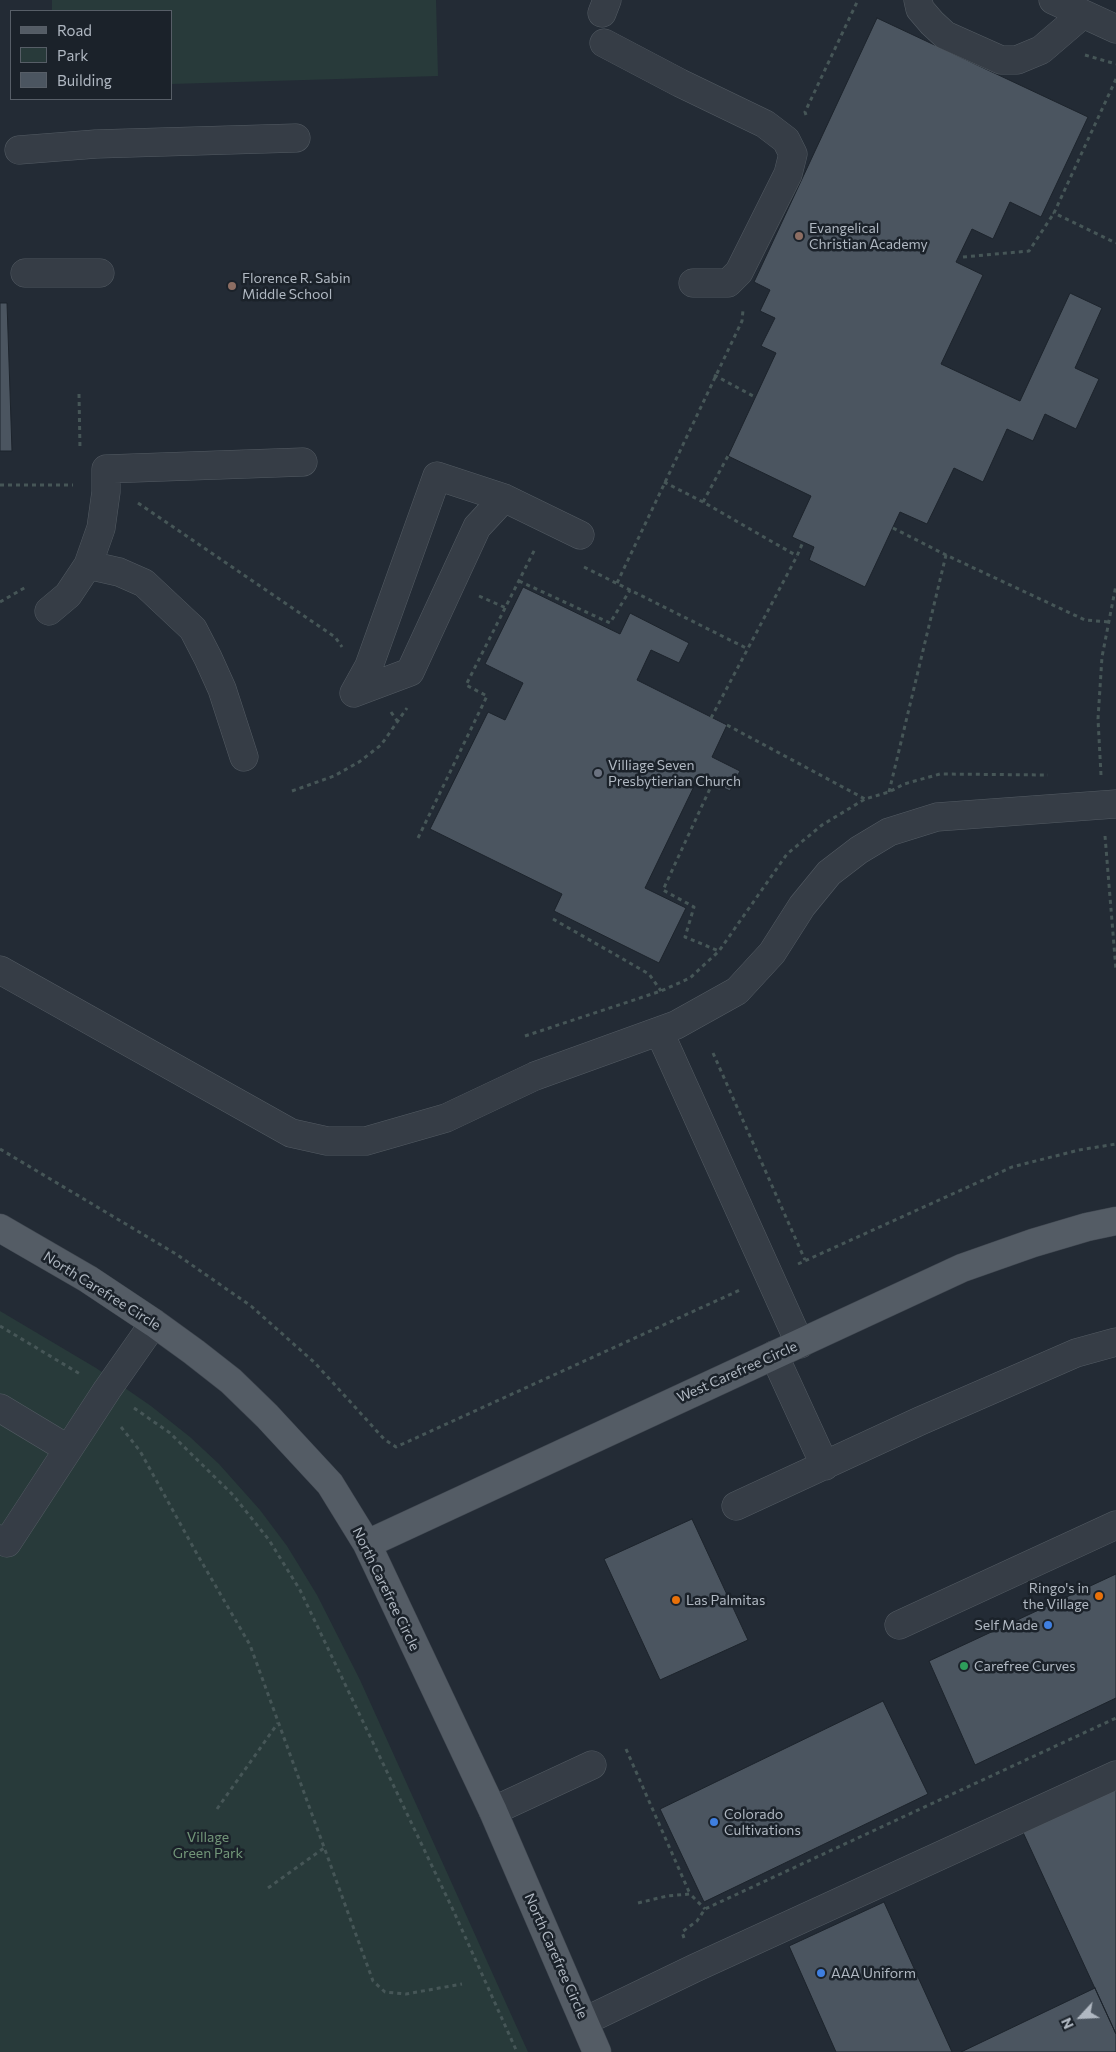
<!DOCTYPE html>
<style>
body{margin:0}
#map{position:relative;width:1116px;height:2052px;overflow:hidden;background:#232b35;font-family:Commissioner,sans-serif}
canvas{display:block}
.legend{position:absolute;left:10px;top:10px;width:162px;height:90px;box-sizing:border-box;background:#1b222a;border:1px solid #575e67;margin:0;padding:6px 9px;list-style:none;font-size:15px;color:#b0b8c2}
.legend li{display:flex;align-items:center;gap:10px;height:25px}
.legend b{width:25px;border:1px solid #575e67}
.north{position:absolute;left:1056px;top:1992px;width:50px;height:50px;-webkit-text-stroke:4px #1b222a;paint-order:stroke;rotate:245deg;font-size:14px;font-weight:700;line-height:20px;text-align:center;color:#b0b8c2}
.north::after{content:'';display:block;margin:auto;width:18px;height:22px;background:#b0b8c2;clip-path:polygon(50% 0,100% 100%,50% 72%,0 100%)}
</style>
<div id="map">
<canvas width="1116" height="2052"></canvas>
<ul class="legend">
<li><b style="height:6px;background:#545c65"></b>Road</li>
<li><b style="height:14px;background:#283a3a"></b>Park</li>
<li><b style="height:14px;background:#4b5560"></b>Building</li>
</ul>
<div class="north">N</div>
</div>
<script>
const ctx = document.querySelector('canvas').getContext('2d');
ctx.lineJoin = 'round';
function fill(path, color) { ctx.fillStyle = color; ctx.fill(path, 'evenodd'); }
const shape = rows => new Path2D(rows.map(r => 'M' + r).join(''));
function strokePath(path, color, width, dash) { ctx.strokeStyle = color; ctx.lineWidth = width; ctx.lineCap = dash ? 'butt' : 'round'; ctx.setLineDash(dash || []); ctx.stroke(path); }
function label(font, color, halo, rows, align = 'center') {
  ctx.font = font + ' Commissioner,sans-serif'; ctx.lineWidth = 5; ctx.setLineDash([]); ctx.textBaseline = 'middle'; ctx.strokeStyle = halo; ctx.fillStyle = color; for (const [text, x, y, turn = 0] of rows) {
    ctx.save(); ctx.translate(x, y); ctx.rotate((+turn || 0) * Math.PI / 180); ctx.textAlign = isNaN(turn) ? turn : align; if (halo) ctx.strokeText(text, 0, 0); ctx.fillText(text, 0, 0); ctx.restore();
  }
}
fill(shape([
 [52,0,436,0,438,76,171,84,171,11,52,11],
 [0,1311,96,1368,151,1406,190,1437,219,1464,260,1510,287,1546,317,1595,360,1680,528,2052,0,2052]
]), '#283a3a');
const building = shape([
 [877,18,1088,117,1041,217,1010,202,993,239,972,229,956,262,983,275,941,364,1020,401,1070,293,1102,308,1075,368,1099,379,1076,429,1045,414,1033,441,1007,429,983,482,954,468,927,524,900,512,865,587,809,560,814,547,792,537,811,496,728,456,776,353,761,346,775,318,760,311,770,290,754,282,877,18],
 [0,303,7,303,12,451,0,451,0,303],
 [523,587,620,634,630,613,689,643,679,663,651,650,637,680,727,725,712,757,740,771,730,791,699,776,645,888,686,908,659,963,554,911,562,894,430,829,488,712,505,720,523,683,485,664,523,587],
 [692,1519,748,1640,660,1680,604,1559,692,1519],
 [1116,1574,1116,1698,975,1765,929,1661,1116,1574],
 [883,1701,928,1794,704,1902,660,1809,883,1701],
 [1116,1784,1116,2034,1021,1828,1116,1784],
 [884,1902,952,2052,836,2052,789,1946,884,1902],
 [1095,1988,1116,2034,1116,2052,961,2052,1095,1988]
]);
fill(building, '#4b5560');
strokePath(building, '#1d242c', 1);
const minor = shape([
 [918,0,920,9,932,23,945,35,1001,60,1017,60,1041,50,1083,14],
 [1053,0,1116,29],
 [602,13,607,0],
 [604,43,680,83,765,124,786,140,793,154,788,174,739,272,728,283,693,283],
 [19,150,96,144,296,138],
 [25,273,100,273],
 [88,565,119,572,144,583,193,629,208,658,222,689,244,757],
 [49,611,68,595,88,565,101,528,106,492,106,469,303,462],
 [354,693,369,666,437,476,504,498,580,535],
 [354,693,410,672,477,527,504,498],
 [0,970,291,1133,327,1141,366,1141,446,1118,535,1076,676,1025,737,991,772,953,802,906,829,873,859,850,889,832,937,817,1116,804],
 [659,1031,800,1344],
 [774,1355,825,1466],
 [0,1408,68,1449],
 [736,1506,920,1421,1076,1353,1116,1342],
 [0,1539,7,1543,107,1390,154,1323],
 [899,1625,1116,1525],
 [493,1811,592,1765],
 [585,2021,695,1968,1116,1775]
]);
const major = shape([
 [0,1228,88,1279,154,1323,194,1352,231,1381,267,1416,330,1484,367,1544,493,1811,597,2052],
 [367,1544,962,1268,1033,1243,1087,1227,1116,1221]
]);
strokePath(minor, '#535b63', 29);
strokePath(major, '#3f464f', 29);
strokePath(shape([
 [1085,55,1116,64],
 [1116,79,1054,213,1116,243],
 [806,115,805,112,858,0],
 [963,257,1029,251,1054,213],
 [714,375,755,397],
 [79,394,80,449],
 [664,482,703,502,797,556],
 [0,485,73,485],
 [703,502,728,456],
 [138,503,335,637,342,647],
 [893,528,946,555,1085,620,1109,622],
 [584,567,748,649],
 [519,581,610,623,630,590],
 [617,583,742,321,743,310],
 [479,596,506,608],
 [0,602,26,587],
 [391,712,398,722],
 [711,718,797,556,803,542],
 [727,725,865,799],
 [1101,775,1098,719,1102,657,1116,585],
 [713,782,663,890,694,907,685,937,719,951],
 [292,791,334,776,359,762,381,745,407,708],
 [889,792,946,555],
 [1105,836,1116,970],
 [418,838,487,696,466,685,535,549],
 [553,919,649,974,661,991],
 [525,1036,661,991,690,978,719,951,787,854,822,825,865,799,889,792,904,784,940,774,1048,775],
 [713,1053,805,1260],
 [0,1149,176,1254,251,1306,315,1363,384,1439,396,1447,740,1290],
 [798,1264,1012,1167,1079,1150,1116,1144],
 [0,1326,80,1374],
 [134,1408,170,1433,233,1495,269,1540,300,1590,454,1912,517,2052],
 [121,1427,140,1451,197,1554,250,1645,373,1981,385,1992,406,1994,462,1984],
 [626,1749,690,1894],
 [217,1809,278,1723],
 [268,1888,324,1848],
 [638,1903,667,1896,690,1894,705,1909],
 [684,1938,682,1932,697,1921,705,1909,1116,1718]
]), '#465657', 3, [4, 4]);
strokePath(minor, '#363d46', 28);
strokePath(major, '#545c65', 28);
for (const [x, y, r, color] of [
 [799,236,5,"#8d6e63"],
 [232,286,5,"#8d6e63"],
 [598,773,5,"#6b7280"],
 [1099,1596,5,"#e8710a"],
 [676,1600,5,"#e8710a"],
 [1048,1625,5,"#3f7fe0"],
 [964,1666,5,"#2e9e5b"],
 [714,1822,5,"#3f7fe0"],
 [821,1973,5,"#3f7fe0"]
]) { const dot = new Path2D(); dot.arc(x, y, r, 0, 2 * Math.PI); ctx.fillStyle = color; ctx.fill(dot); strokePath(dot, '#1b222a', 2); }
label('14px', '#b0b8c2', '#1b222a', [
 ["Evangelical",809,228],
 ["Christian Academy",809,244],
 ["Florence R. Sabin",242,278],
 ["Middle School",242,294],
 ["Villiage Seven",608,765],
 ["Presbytierian Church",608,781],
 ["Ringo's in",1089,1588,"right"],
 ["the Village",1089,1604,"right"],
 ["Las Palmitas",686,1600],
 ["Self Made",1038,1625,"right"],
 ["Carefree Curves",974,1666],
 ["Colorado",724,1814],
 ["Cultivations",724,1830],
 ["AAA Uniform",831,1973]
], 'left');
label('14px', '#b0b8c2', '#1b222a', [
 ["North Carefree Circle",102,1291,32],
 ["West Carefree Circle",737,1372,-24],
 ["North Carefree Circle",386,1589,64],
 ["North Carefree Circle",556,1956,66]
]);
label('14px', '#729679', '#1b222a', [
 ["Village",208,1837],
 ["Green Park",208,1853]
]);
</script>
